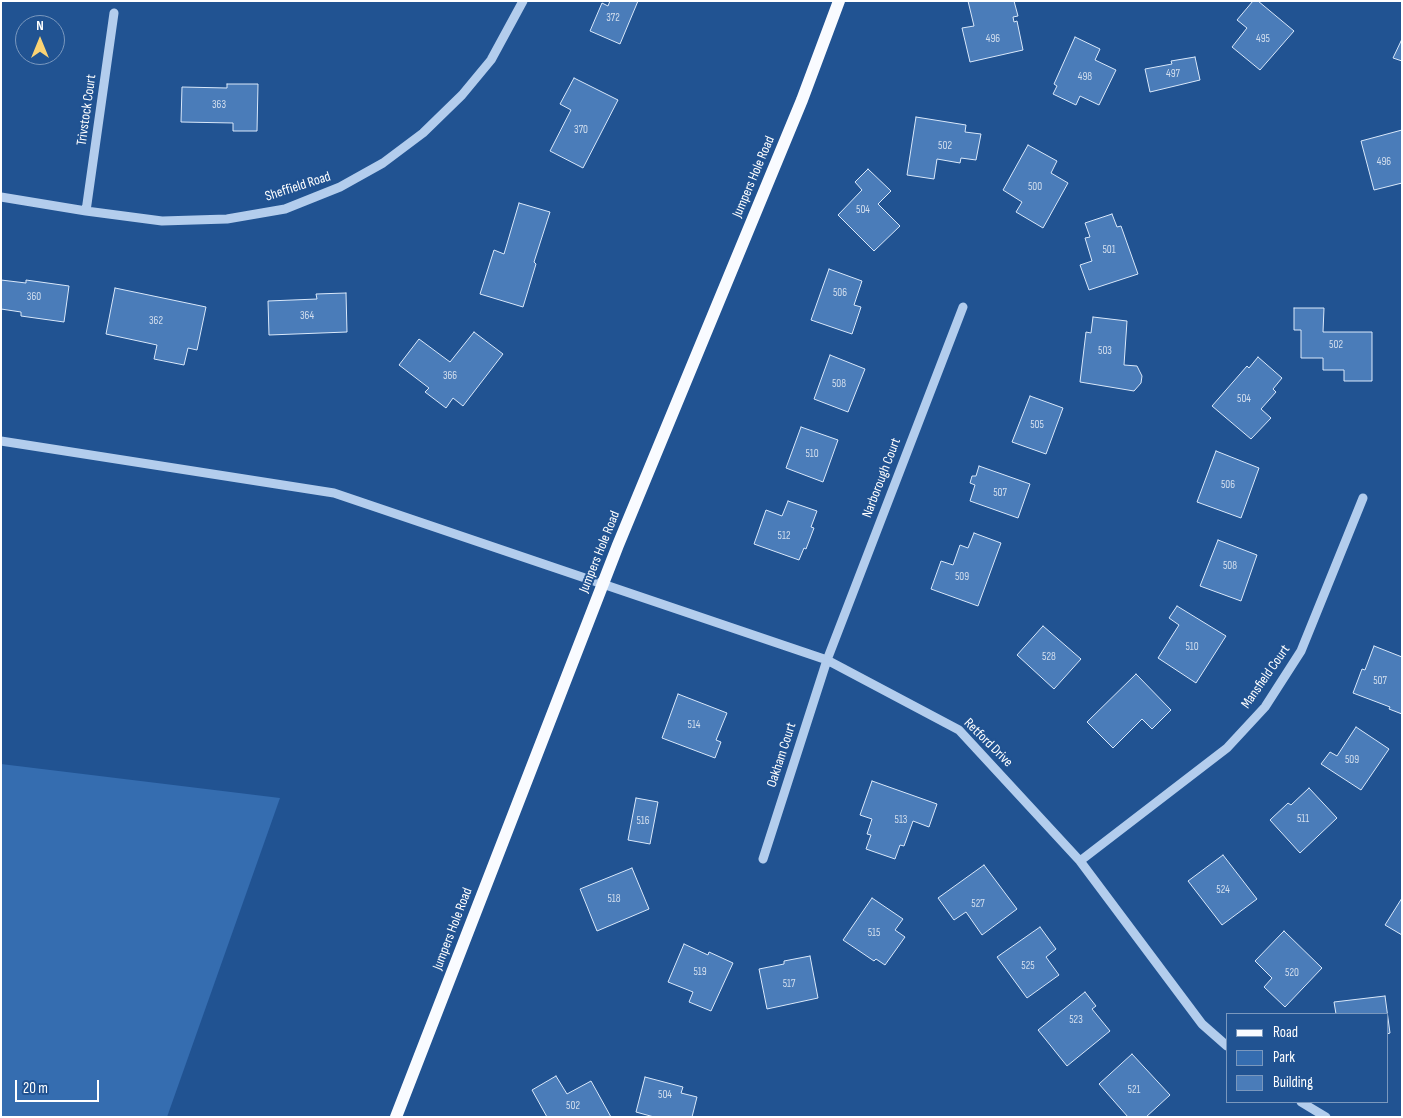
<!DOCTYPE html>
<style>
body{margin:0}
#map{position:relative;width:1403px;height:1118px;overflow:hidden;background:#215392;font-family:"Sofia Sans Condensed",sans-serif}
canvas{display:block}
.frame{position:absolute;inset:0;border:2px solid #fff;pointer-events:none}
.legend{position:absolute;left:1226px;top:1013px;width:162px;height:90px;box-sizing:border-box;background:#215392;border:1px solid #7a98be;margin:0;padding:6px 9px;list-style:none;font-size:15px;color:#fff}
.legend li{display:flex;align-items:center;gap:10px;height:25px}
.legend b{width:25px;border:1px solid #7a98be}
.north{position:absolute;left:15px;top:15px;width:50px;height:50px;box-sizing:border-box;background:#215392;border:1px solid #7a98be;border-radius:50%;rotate:0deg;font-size:14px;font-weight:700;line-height:20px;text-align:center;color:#fff}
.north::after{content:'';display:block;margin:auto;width:18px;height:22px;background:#fad374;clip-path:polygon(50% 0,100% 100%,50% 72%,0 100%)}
.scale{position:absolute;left:15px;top:1080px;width:84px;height:22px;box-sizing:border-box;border:2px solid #fff;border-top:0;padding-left:6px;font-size:15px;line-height:18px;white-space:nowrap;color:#fff;-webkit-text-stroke:4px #215392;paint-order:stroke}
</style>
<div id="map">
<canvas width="1403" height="1118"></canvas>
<div class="frame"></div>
<ul class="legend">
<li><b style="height:6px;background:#f9fbff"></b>Road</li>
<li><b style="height:14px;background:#356db0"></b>Park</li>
<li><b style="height:14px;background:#4a7cb9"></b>Building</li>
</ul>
<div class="north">N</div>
<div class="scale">20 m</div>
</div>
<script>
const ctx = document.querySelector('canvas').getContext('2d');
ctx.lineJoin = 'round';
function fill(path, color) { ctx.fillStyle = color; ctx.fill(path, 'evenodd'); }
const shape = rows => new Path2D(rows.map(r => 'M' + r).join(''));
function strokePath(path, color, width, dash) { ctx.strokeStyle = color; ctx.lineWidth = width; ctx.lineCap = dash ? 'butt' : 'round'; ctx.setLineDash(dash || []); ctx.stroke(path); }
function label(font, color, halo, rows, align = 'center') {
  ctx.font = font + ' "Sofia Sans Condensed",sans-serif'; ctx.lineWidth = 4; ctx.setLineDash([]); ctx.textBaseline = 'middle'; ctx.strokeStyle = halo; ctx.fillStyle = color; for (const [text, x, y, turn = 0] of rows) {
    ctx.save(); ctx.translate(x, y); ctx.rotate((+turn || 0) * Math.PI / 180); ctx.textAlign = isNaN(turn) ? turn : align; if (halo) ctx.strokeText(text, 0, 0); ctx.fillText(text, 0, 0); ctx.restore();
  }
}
fill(shape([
 [1,764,280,798,167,1117,1,1117]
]), '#356db0');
const building = shape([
 [610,1,638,1,620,44,590,31,602,3,608,6,610,1],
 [968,1,1014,1,1018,16,1013,17,1014,22,1017,21,1023,50,970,62,962,28,974,26,968,1],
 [1253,1,1258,1,1294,31,1260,70,1232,47,1247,28,1237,20,1253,1],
 [1075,37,1100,49,1095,60,1116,70,1099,105,1080,96,1076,105,1053,94,1057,86,1054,84,1075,37],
 [1402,39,1402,61,1393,58,1402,39],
 [1195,57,1200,80,1150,92,1145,69,1172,64,1171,61,1195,57],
 [574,78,618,100,583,168,550,151,571,110,560,104,574,78],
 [227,84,258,84,257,131,233,131,233,123,181,122,182,87,227,88,227,84],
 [916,117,966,125,965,132,981,134,976,160,961,158,960,163,937,159,934,179,907,175,916,117],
 [1402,130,1402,183,1374,190,1361,141,1402,130],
 [1028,145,1057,161,1051,173,1068,183,1043,228,1016,212,1022,202,1003,190,1028,145],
 [868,169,891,191,878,204,900,226,874,251,838,215,862,190,855,182,868,169],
 [519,203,550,212,534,262,536,264,523,307,480,294,494,250,504,254,519,203],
 [1112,214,1117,227,1121,226,1138,274,1089,290,1080,265,1092,261,1085,238,1090,237,1085,223,1112,214],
 [829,269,862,281,854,305,861,307,852,334,811,320,829,269],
 [1,280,26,283,26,280,69,286,64,322,21,316,21,312,1,309,1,280],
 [115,288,206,307,197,350,188,348,184,365,154,359,157,345,106,334,115,288],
 [346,293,347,332,269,335,268,301,317,299,316,294,346,293],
 [1294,308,1324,308,1323,332,1372,332,1372,381,1344,381,1344,370,1323,370,1323,358,1301,358,1301,330,1294,330,1294,308],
 [1093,317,1127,321,1124,365,1137,366,1142,376,1141,383,1134,391,1080,382,1086,332,1091,333,1093,317],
 [474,332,503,354,463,406,453,398,446,408,425,392,429,388,399,365,419,339,450,362,474,332],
 [830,355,865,369,848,412,814,399,830,355],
 [1258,357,1282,378,1273,389,1276,392,1261,409,1271,418,1251,439,1212,406,1247,366,1249,368,1258,357],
 [1030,396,1063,408,1046,454,1012,442,1030,396],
 [801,427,838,440,823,482,786,468,801,427],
 [1216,451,1259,468,1241,518,1197,502,1216,451],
 [979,466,1030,484,1018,518,970,501,975,485,970,483,972,476,976,476,979,466],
 [788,501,817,511,811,527,814,528,806,549,804,548,799,560,754,544,766,510,782,516,788,501],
 [974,533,1001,543,978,606,931,589,941,561,953,565,960,545,968,548,974,533],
 [1218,540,1257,555,1241,601,1200,586,1218,540],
 [1177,606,1226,636,1196,683,1158,658,1179,625,1169,618,1177,606],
 [1043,626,1081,659,1054,689,1017,655,1043,626],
 [1374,646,1402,657,1402,714,1389,709,1390,707,1353,693,1362,669,1365,670,1374,646],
 [1136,674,1171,710,1152,729,1142,719,1113,748,1087,722,1136,674],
 [678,694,727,713,716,740,721,742,715,758,662,738,678,694],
 [1356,727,1389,749,1361,790,1321,764,1330,752,1337,756,1356,727],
 [872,781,937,804,929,827,913,821,904,846,900,845,895,859,866,849,871,835,867,834,872,819,860,815,872,781],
 [1309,788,1337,818,1300,853,1270,820,1288,803,1291,805,1309,788],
 [636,798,658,802,650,844,628,840,636,798],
 [1223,855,1257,899,1222,925,1188,881,1223,855],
 [984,865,1017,909,982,935,966,912,954,920,938,898,984,865],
 [632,868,649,909,597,931,580,889,632,868],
 [872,898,903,919,895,930,905,937,885,965,876,959,874,961,843,940,872,898],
 [1402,898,1402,935,1385,925,1402,898],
 [1040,927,1056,949,1046,957,1059,975,1027,998,997,957,1040,927],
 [1284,931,1322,968,1285,1007,1264,987,1272,978,1255,961,1284,931],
 [684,944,708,955,709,952,733,963,711,1011,689,1002,693,992,668,982,684,944],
 [810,956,818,998,767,1009,759,969,784,964,784,961,810,956],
 [1085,992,1096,1006,1092,1009,1110,1031,1067,1066,1038,1030,1085,992],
 [1385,996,1390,1033,1387,1034,1387,1014,1336,1014,1334,1002,1385,996],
 [1132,1054,1170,1095,1146,1117,1128,1117,1099,1084,1132,1054],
 [556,1076,567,1094,591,1081,611,1117,547,1117,532,1090,556,1076],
 [645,1077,683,1087,681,1093,697,1097,692,1117,654,1117,636,1112,645,1077]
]);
fill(building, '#4a7cb9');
strokePath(building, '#d9e8fa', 1);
strokePath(shape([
 [1,197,86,211,162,221,227,219,285,209,340,187,383,163,423,133,462,95,491,60,523,1],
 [86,211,114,13],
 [1,441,334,493,827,660,959,730,1080,861,1202,1024,1227,1046],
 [763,859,827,660,963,307],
 [1080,861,1227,748,1265,707,1301,651,1363,498],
 [1301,1102,1326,1117]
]), '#b3cded', 9);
strokePath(shape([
 [396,1117,618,545,802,100,839,1]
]), '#f9fbff', 12);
label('11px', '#d2deee', null, [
 ["372",613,18],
 ["496",993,39],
 ["495",1263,39],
 ["497",1173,74],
 ["498",1085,77],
 ["363",219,105],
 ["370",581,130],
 ["502",945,146],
 ["496",1384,162],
 ["500",1035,187],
 ["504",863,210],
 ["501",1109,250],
 ["506",840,293],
 ["360",34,297],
 ["364",307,316],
 ["362",156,321],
 ["502",1336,345],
 ["503",1105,351],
 ["366",450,376],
 ["508",839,384],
 ["504",1244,399],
 ["505",1037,425],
 ["510",812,454],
 ["506",1228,485],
 ["507",1000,493],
 ["512",784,536],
 ["508",1230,566],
 ["509",962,577],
 ["510",1192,647],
 ["528",1049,657],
 ["507",1380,681],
 ["514",694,725],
 ["509",1352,760],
 ["511",1303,819],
 ["513",901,820],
 ["516",643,821],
 ["524",1223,890],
 ["518",614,899],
 ["527",978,904],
 ["515",874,933],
 ["525",1028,966],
 ["519",700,972],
 ["520",1292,973],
 ["517",789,984],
 ["523",1076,1020],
 ["521",1134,1090],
 ["504",665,1095],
 ["502",573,1106]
]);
label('14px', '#fff', '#215392', [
 ["Trivstock Court",87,110,-82],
 ["Jumpers Hole Road",754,177,-67],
 ["Sheffield Road",298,187,-18],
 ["Narborough Court",882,478,-69],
 ["Jumpers Hole Road",600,552,-68],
 ["Mansfield Court",1266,677,-55],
 ["Retford Drive",988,743,45],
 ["Oakham Court",782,755,-72],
 ["Jumpers Hole Road",453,929,-69]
]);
</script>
